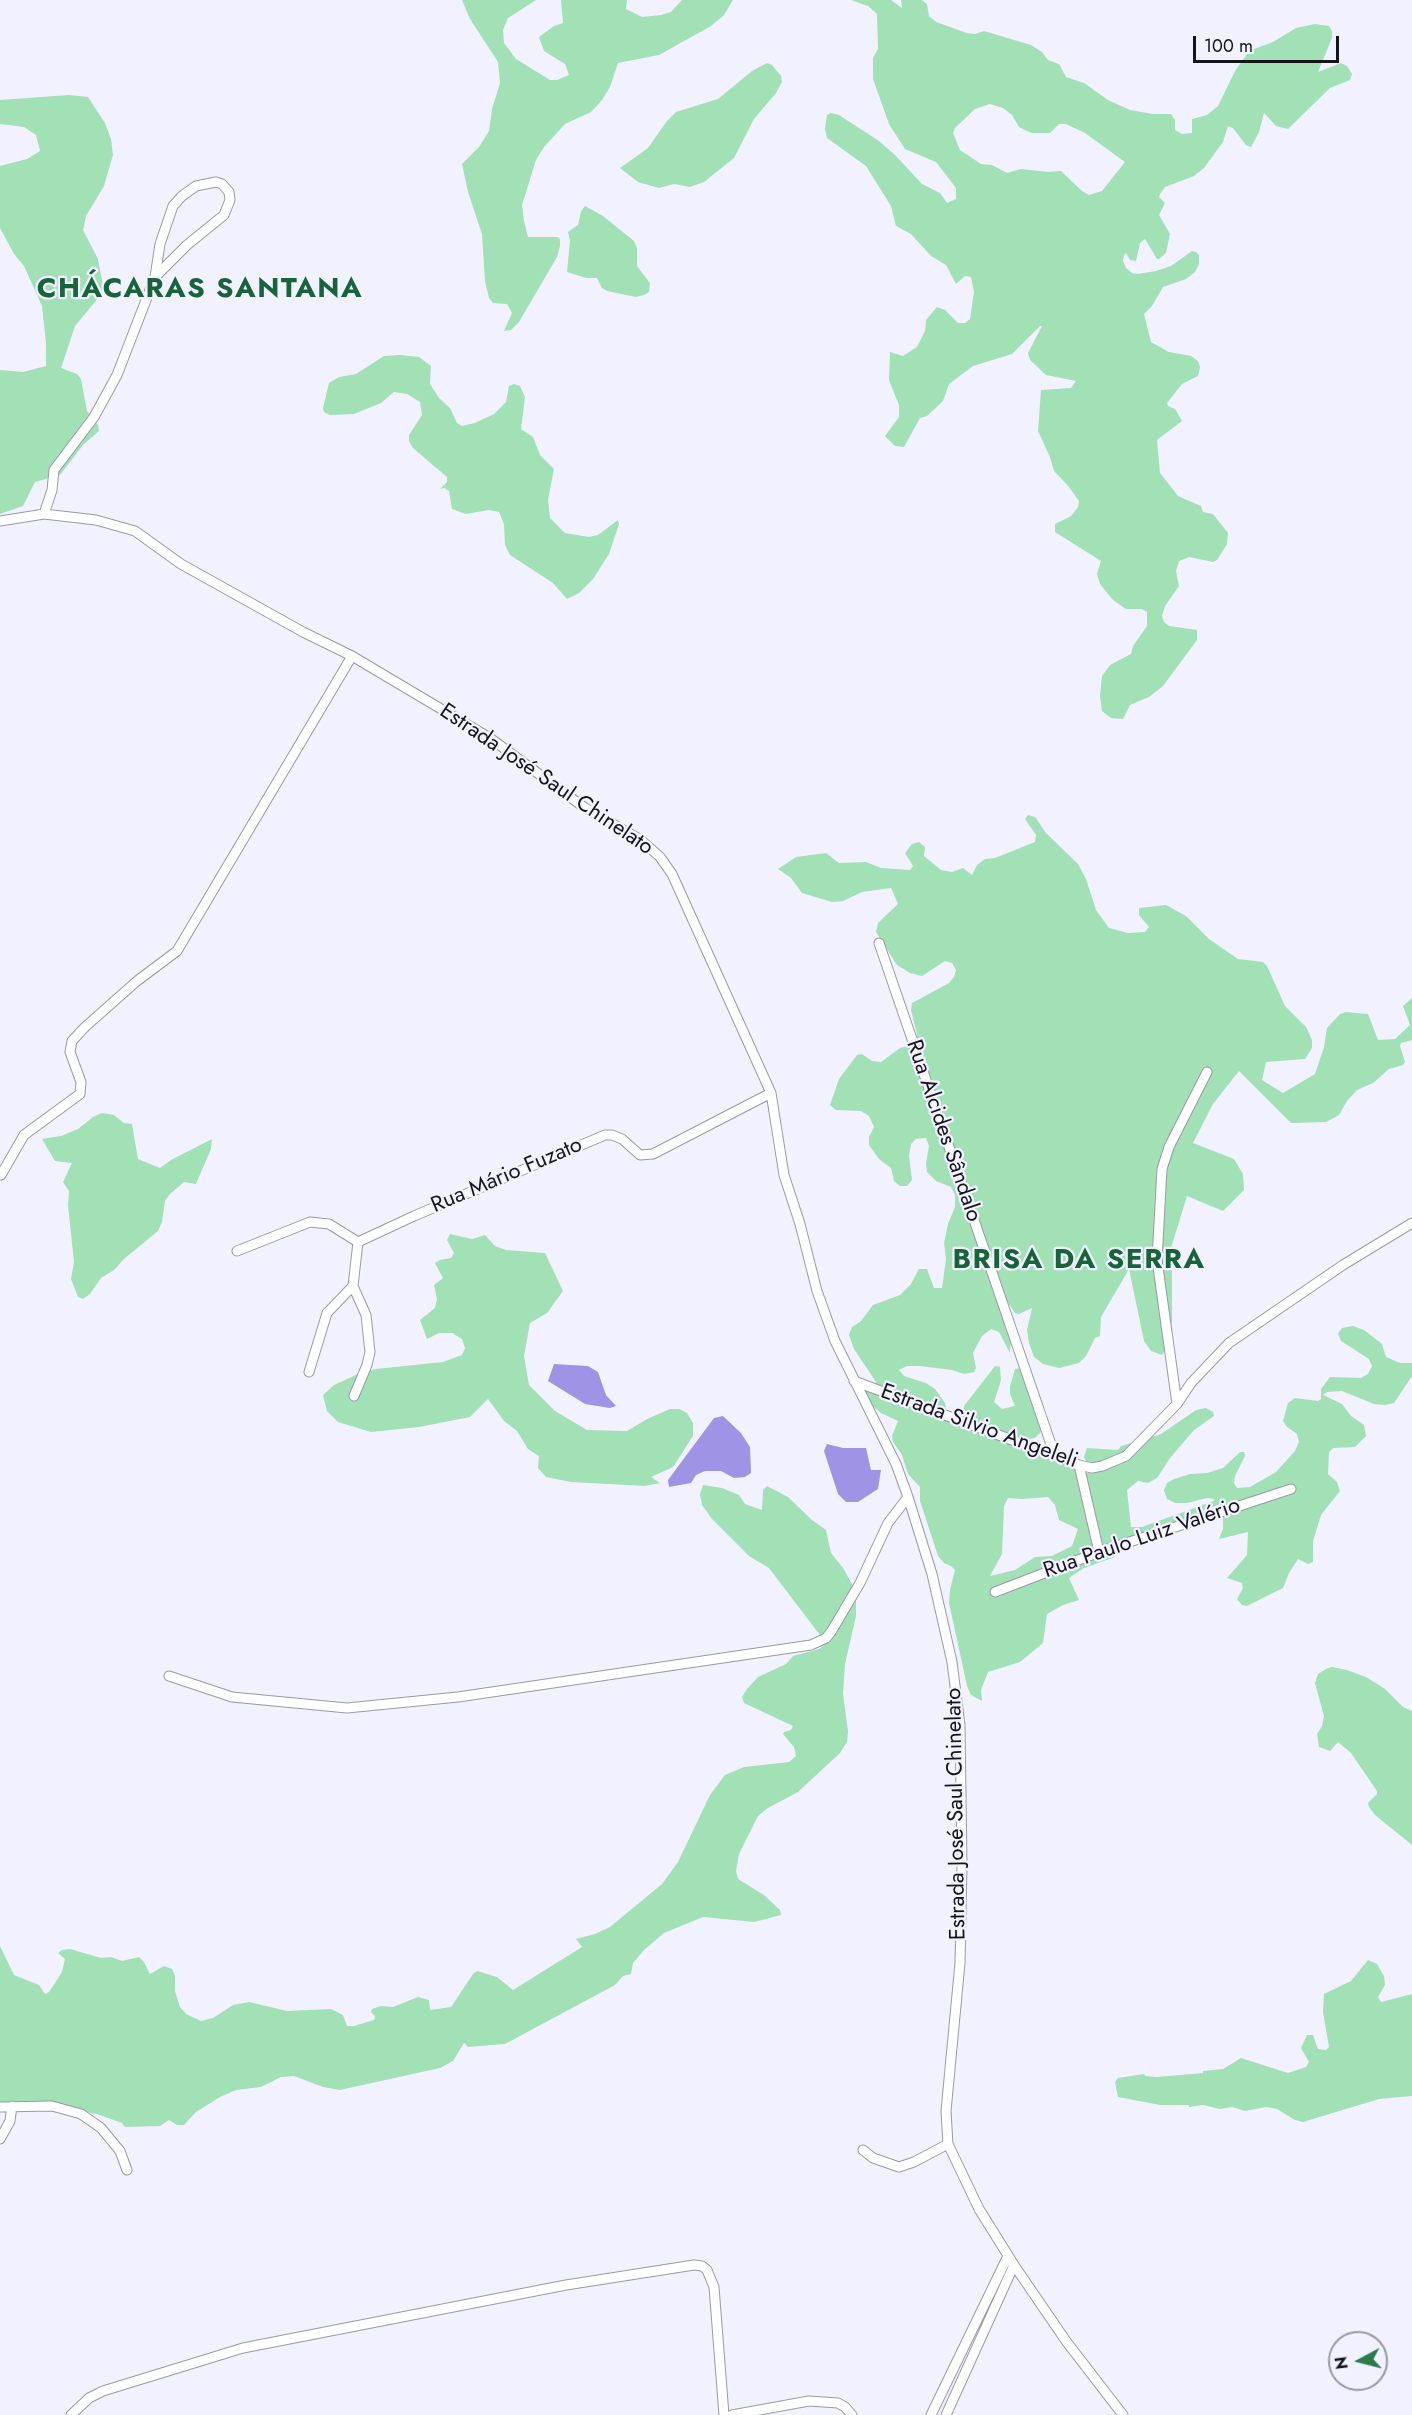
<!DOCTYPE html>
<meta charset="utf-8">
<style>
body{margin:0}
#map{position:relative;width:1412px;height:2415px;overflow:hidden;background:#f2f1ff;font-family:Jost,sans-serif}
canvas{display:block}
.north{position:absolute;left:1328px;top:2331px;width:60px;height:60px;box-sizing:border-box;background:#f2f1ff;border:2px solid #9a99a3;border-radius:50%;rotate:263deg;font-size:16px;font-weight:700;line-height:24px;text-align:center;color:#15141a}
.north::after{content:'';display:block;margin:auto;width:21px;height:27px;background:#2b7c4d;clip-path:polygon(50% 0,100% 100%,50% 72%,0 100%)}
.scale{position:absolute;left:1193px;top:36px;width:146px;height:27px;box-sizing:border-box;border:3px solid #15141a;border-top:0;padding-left:8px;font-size:18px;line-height:21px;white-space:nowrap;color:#15141a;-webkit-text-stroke:4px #f2f1ff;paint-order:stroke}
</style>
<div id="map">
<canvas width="1412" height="2415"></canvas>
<div class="north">N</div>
<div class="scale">100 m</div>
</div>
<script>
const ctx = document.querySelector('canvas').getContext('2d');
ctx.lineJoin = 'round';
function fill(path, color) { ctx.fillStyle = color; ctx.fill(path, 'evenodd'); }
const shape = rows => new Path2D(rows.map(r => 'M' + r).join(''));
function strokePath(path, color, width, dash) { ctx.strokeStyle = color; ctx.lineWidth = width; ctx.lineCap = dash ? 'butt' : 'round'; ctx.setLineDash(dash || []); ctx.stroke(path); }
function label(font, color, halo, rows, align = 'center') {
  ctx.font = font + ' Jost,sans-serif'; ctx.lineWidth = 4.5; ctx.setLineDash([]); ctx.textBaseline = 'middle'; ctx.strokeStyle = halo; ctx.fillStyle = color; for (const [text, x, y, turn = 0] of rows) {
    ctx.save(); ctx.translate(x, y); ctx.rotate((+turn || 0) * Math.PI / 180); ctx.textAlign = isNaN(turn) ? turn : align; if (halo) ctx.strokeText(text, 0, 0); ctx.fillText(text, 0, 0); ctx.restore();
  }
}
fill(shape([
 [462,0,536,0,508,18,503,30,504,43,516,59,550,80,557,80,569,75,565,64,544,51,539,37,554,26,563,23,561,0,627,0,626,9,642,17,661,15,671,12,682,0,733,0,724,15,711,26,659,55,618,63,610,87,602,100,591,112,565,124,544,147,536,160,522,205,524,221,528,237,557,237,560,239,560,246,557,257,519,322,511,330,504,331,512,313,507,304,493,303,489,298,485,281,482,234,468,192,462,164,479,147,489,131,492,109,500,83,498,62,470,19],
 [851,0,891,0,902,8,901,0,922,0,927,4,929,16,936,22,967,33,975,34,984,31,1031,45,1042,52,1048,60,1059,64,1066,77,1084,83,1108,100,1130,110,1153,114,1171,114,1175,120,1175,130,1182,134,1192,133,1192,119,1207,115,1218,106,1235,71,1249,51,1273,42,1296,28,1315,24,1329,26,1332,31,1332,38,1318,72,1341,63,1347,66,1352,74,1350,80,1330,88,1288,129,1276,126,1264,113,1259,132,1251,147,1246,145,1233,128,1228,126,1223,142,1204,168,1194,176,1165,187,1160,194,1159,197,1165,203,1159,215,1170,234,1166,253,1159,259,1157,259,1145,239,1140,243,1136,261,1130,260,1126,253,1124,255,1123,261,1126,268,1132,273,1138,274,1156,271,1171,266,1192,251,1196,252,1199,255,1199,264,1195,272,1186,279,1163,287,1152,306,1144,314,1151,342,1169,352,1191,356,1198,361,1200,367,1198,376,1182,384,1167,403,1168,406,1175,409,1182,421,1157,440,1160,473,1178,496,1201,506,1203,512,1213,514,1228,533,1227,544,1217,560,1213,562,1189,557,1179,561,1176,571,1179,586,1165,606,1162,616,1164,622,1169,626,1197,630,1197,640,1163,686,1149,697,1130,705,1123,719,1111,718,1102,711,1100,696,1102,676,1110,665,1131,654,1133,646,1147,626,1147,612,1142,609,1126,609,1113,600,1100,584,1097,574,1101,561,1055,532,1055,524,1071,516,1078,507,1079,501,1069,487,1054,471,1050,457,1038,431,1041,390,1071,388,1076,381,1046,375,1030,360,1028,353,1042,326,1040,326,1012,354,973,366,949,384,943,401,927,416,920,418,904,447,895,446,885,436,899,417,899,405,889,380,890,352,903,356,917,347,925,331,926,320,937,307,945,310,958,323,965,323,970,319,974,292,971,277,965,276,956,284,946,265,931,256,911,234,896,226,891,206,866,166,827,138,825,129,827,115,831,113,839,115,879,141,895,155,922,184,940,193,947,203,956,199,956,188,936,162,905,149,889,124,873,79,873,58,878,49,877,14,868,6],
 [990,104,1003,108,1012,115,1019,127,1031,133,1050,133,1059,124,1066,124,1085,133,1125,162,1102,191,1089,195,1082,191,1061,171,1048,172,1021,169,1007,173,992,165,981,164,960,150,953,133,955,128,975,109],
 [767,63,772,65,781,76,782,82,776,93,754,119,734,158,704,182,690,187,674,184,659,188,638,182,620,168,648,148,667,121,676,112,718,99,752,71],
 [69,95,88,97,105,123,111,139,113,155,104,186,86,216,83,230,98,259,104,291,75,326,61,368,77,374,81,379,87,411,98,425,99,431,83,445,60,475,35,482,23,506,0,514,0,370,23,372,46,366,46,343,42,306,24,266,14,254,0,228,0,166,27,159,40,151,36,135,24,127,0,124,0,100],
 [585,206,603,216,634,241,637,248,637,266,650,283,649,292,644,295,636,297,607,291,602,288,597,278,586,278,567,272,570,241,568,232,578,225,581,211],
 [400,355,419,357,431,366,430,384,439,398,450,408,457,423,462,426,475,423,494,414,506,402,509,386,514,384,520,386,525,397,521,429,533,437,540,455,554,469,548,500,550,518,565,533,589,537,598,535,618,520,619,524,609,554,593,579,579,593,567,599,553,583,510,555,505,545,504,524,499,512,489,510,466,514,452,509,449,491,444,488,440,489,447,482,447,477,413,448,409,441,409,435,422,415,420,402,407,394,394,392,381,403,354,414,330,415,324,412,323,408,329,383,339,377,356,374,384,356],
 [1028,815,1035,817,1046,833,1078,864,1086,879,1096,910,1109,928,1128,933,1145,932,1149,927,1139,915,1139,908,1166,905,1186,916,1209,939,1238,959,1263,962,1267,966,1285,1006,1306,1027,1312,1040,1312,1048,1305,1059,1266,1062,1262,1080,1283,1093,1315,1074,1324,1047,1327,1028,1340,1014,1346,1012,1368,1014,1378,1040,1395,1039,1410,1025,1403,1006,1412,998,1412,1040,1401,1043,1400,1046,1405,1062,1403,1065,1389,1069,1373,1083,1357,1090,1347,1101,1339,1115,1326,1122,1291,1123,1239,1071,1213,1104,1193,1143,1234,1159,1243,1174,1244,1190,1223,1211,1187,1196,1171,1248,1179,1258,1172,1266,1172,1321,1167,1347,1162,1355,1151,1351,1144,1341,1129,1269,1101,1317,1100,1336,1095,1338,1086,1356,1079,1363,1059,1368,1043,1364,1034,1357,1029,1343,1027,1330,1032,1308,1019,1314,1015,1313,998,1288,997,1292,1011,1341,1010,1353,999,1332,991,1329,982,1336,973,1353,976,1368,974,1372,964,1374,952,1370,920,1366,907,1366,899,1370,904,1376,926,1383,935,1389,945,1403,948,1419,965,1427,967,1425,963,1414,964,1406,995,1366,1000,1367,1001,1380,994,1402,1002,1409,1015,1406,1010,1394,1010,1386,1015,1369,1020,1368,1043,1424,1040,1433,1035,1438,1013,1442,1087,1473,1091,1471,1084,1457,1087,1448,1118,1450,1121,1446,1161,1434,1196,1410,1206,1408,1213,1412,1214,1416,1194,1430,1170,1458,1157,1478,1148,1483,1138,1481,1127,1490,1131,1527,1142,1527,1214,1501,1214,1499,1207,1498,1187,1503,1175,1503,1167,1499,1164,1490,1167,1483,1174,1479,1190,1474,1207,1473,1223,1468,1240,1452,1244,1452,1245,1456,1235,1476,1234,1483,1237,1488,1250,1487,1276,1472,1295,1451,1299,1442,1297,1434,1287,1427,1283,1421,1288,1403,1295,1398,1318,1401,1321,1399,1321,1389,1330,1377,1361,1378,1368,1374,1372,1366,1369,1359,1341,1341,1338,1334,1342,1328,1353,1326,1364,1330,1382,1344,1386,1357,1400,1363,1412,1363,1412,1376,1394,1403,1385,1405,1374,1404,1342,1391,1327,1392,1323,1395,1342,1404,1351,1416,1364,1425,1366,1436,1355,1447,1333,1448,1329,1452,1328,1474,1337,1482,1340,1491,1321,1515,1313,1541,1313,1562,1308,1564,1298,1559,1289,1573,1283,1588,1247,1606,1242,1605,1237,1599,1243,1588,1242,1583,1227,1578,1247,1555,1248,1532,1219,1539,1223,1529,1223,1503,1153,1530,1114,1549,1115,1557,1084,1568,1069,1578,1079,1600,1063,1605,1047,1614,1043,1643,1020,1662,988,1672,981,1690,982,1701,971,1695,967,1686,949,1603,950,1590,955,1570,951,1566,944,1563,938,1556,920,1501,920,1487,908,1474,902,1455,893,1442,892,1436,898,1421,881,1413,857,1393,859,1385,876,1386,876,1382,854,1349,849,1335,852,1327,861,1321,873,1305,900,1295,911,1284,919,1269,927,1269,934,1288,942,1288,946,1259,944,1243,948,1224,955,1207,955,1195,951,1187,936,1181,927,1172,926,1163,929,1146,926,1138,916,1139,911,1144,909,1156,912,1180,907,1186,900,1186,894,1181,891,1168,879,1159,869,1145,869,1137,874,1127,869,1116,861,1111,836,1110,830,1105,839,1079,857,1055,862,1054,872,1061,881,1062,900,1048,915,1044,917,1034,911,1010,912,1003,949,983,954,977,956,970,952,963,945,961,922,976,910,973,897,965,876,932,878,923,898,904,891,888,862,892,843,901,832,902,802,893,791,878,778,869,796,857,826,853,839,863,866,862,881,868,910,870,913,866,905,853,912,844,919,842,925,847,924,856,941,870,952,872,963,868,972,875,977,865,985,859,995,858,1035,842,1036,835,1025,819],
 [1048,1497,1055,1505,1059,1520,1078,1529,1072,1546,1052,1556,1035,1557,1015,1570,990,1576,1002,1554,1004,1506,1008,1498,1022,1499],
 [102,1113,114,1115,124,1123,132,1124,138,1159,160,1168,171,1160,212,1139,211,1149,196,1184,184,1182,169,1195,165,1201,162,1222,158,1231,124,1259,114,1270,101,1278,90,1294,83,1299,78,1297,71,1279,74,1262,68,1205,69,1191,63,1182,72,1163,55,1161,42,1139,61,1136,78,1129,93,1117],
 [450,1234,472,1239,485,1235,495,1246,506,1250,545,1253,563,1291,547,1313,530,1323,524,1356,529,1385,555,1411,587,1430,627,1431,647,1419,670,1409,679,1409,687,1413,693,1423,693,1436,673,1467,651,1477,660,1483,645,1486,571,1482,546,1477,538,1468,539,1456,528,1449,517,1431,504,1421,488,1399,470,1417,419,1427,371,1432,338,1422,327,1411,323,1395,334,1385,360,1373,376,1369,443,1362,462,1355,465,1348,462,1339,452,1333,439,1333,427,1339,420,1320,435,1308,437,1299,434,1285,443,1278,435,1263,440,1260,451,1258,454,1253,447,1240],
 [703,1485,722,1488,739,1495,745,1504,762,1510,763,1490,767,1486,788,1497,812,1520,826,1530,831,1553,843,1568,853,1586,856,1598,856,1616,845,1664,843,1694,848,1731,847,1742,840,1753,798,1792,768,1808,758,1816,739,1854,736,1871,738,1879,764,1895,780,1910,781,1915,754,1922,703,1917,664,1933,644,1950,633,1963,631,1974,623,1976,615,1985,505,2044,468,2047,464,2043,453,2061,440,2068,340,2090,323,2087,294,2076,281,2077,261,2087,236,2090,220,2097,196,2112,184,2125,177,2125,169,2120,160,2126,125,2127,122,2123,97,2114,80,2111,0,2106,0,1946,14,1975,39,1985,45,1994,49,1992,62,1972,65,1959,58,1953,62,1950,70,1949,101,1958,111,1957,122,1961,139,1957,144,1962,150,1974,164,1966,172,1969,175,1976,175,1991,180,2007,186,2014,201,2021,213,2018,233,2005,249,2002,287,2011,331,2009,343,2015,347,2026,354,2026,374,2020,375,2016,371,2012,372,2009,381,2006,393,2007,418,1997,429,2000,430,2010,451,2007,473,1974,477,1971,497,1977,513,1990,582,1947,576,1939,595,1934,610,1927,662,1884,678,1862,710,1795,725,1775,744,1767,789,1762,796,1756,794,1747,783,1734,784,1732,791,1730,793,1726,744,1703,742,1697,747,1689,758,1677,786,1664,793,1656,819,1649,826,1643,769,1568,749,1556,712,1519,702,1505,700,1494],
 [1332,1667,1347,1670,1366,1677,1385,1689,1403,1707,1412,1711,1412,1845,1375,1815,1369,1807,1368,1803,1377,1794,1377,1791,1351,1753,1338,1742,1330,1751,1319,1747,1317,1734,1322,1726,1324,1716,1315,1683,1318,1674,1326,1669],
 [1368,1960,1377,1964,1384,1976,1385,1985,1378,1997,1381,2002,1412,1994,1412,2096,1379,2099,1303,2122,1295,2120,1277,2109,1266,2107,1245,2111,1232,2107,1220,2109,1203,2105,1189,2107,1189,2105,1160,2105,1118,2097,1115,2082,1118,2078,1144,2074,1145,2076,1157,2077,1203,2073,1203,2071,1223,2069,1241,2058,1288,2073,1306,2067,1309,2062,1301,2048,1307,2035,1313,2035,1318,2049,1326,2050,1329,2047,1323,2012,1324,1994,1351,1981]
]), '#a2e0b6');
fill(shape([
 [554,1364,588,1366,598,1372,606,1395,616,1406,610,1408,585,1404,548,1381],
 [723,1416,741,1433,750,1447,751,1473,745,1477,734,1478,721,1471,705,1471,696,1475,691,1483,669,1487,668,1480,714,1418],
 [827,1444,843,1448,866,1448,871,1470,881,1470,878,1489,858,1502,846,1502,838,1494,824,1451]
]), '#9f93e5');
const minor = shape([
 [44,514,52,490,54,470,94,417,117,375,155,277,160,244,173,206,182,196,196,186,216,182,222,184,229,192,230,200,224,215,187,245,155,277],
 [0,521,44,514,96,520,135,531,181,564,303,632,352,656,490,738,585,808,641,840,660,857,672,874,771,1093,784,1175,800,1224,817,1291,835,1341,896,1464,908,1497,932,1574,952,1662,960,1725,962,1864,960,1963,946,2111,948,2144,979,2209,1014,2265,1066,2341,1123,2415],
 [879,943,1055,1456],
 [1,1175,24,1135,80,1094,81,1082,70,1052,72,1041,85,1027,137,981,177,951,352,656],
 [237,1251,310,1222,329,1224,358,1242,414,1216,605,1135,612,1135,622,1139,640,1155,653,1154,771,1093],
 [309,1372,327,1313,353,1286],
 [854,1381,1079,1465,1092,1468,1102,1466,1126,1456,1177,1404,1191,1383,1229,1343,1343,1265,1412,1223],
 [354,1396,367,1365,370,1352,366,1315,353,1286,358,1242],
 [1177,1404,1157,1260,1162,1169,1169,1147,1207,1072],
 [1079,1465,1099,1552],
 [995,1592,1099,1552,1291,1489],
 [169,1676,232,1697,347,1708,458,1697,811,1645,826,1638,831,1632,860,1583,888,1523,908,1497],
 [0,2107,52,2106,81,2114,101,2128,120,2151,127,2170],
 [0,2139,10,2121,12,2106],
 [863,2150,873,2158,899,2167,914,2162,948,2144],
 [71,2415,89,2398,103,2391,243,2348,566,2285,694,2265,702,2266,707,2270,714,2287,724,2415],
 [732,2415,809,2401,838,2403,845,2407,852,2415],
 [931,2415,1008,2256],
 [946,2415,1014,2265]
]);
strokePath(minor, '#9a99a8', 11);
strokePath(minor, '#fff', 9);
label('22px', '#15141a', '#f2f1ff', [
 ["Estrada José Saul Chinelato",546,780,34],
 ["Rua Alcides Sândalo",943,1131,71],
 ["Rua Mário Fuzato",507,1176,-23],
 ["Estrada Silvio Angeleli",979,1427,20],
 ["Rua Paulo Luiz Valério",1142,1539,-19],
 ["Estrada José Saul Chinelato",957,1814,-91]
]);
ctx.letterSpacing = '1.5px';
label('bold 28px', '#17643a', '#f2f1ff', [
 ["CHÁCARAS SANTANA",200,290],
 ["BRISA DA SERRA",1079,1261]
]);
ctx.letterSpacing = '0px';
</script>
